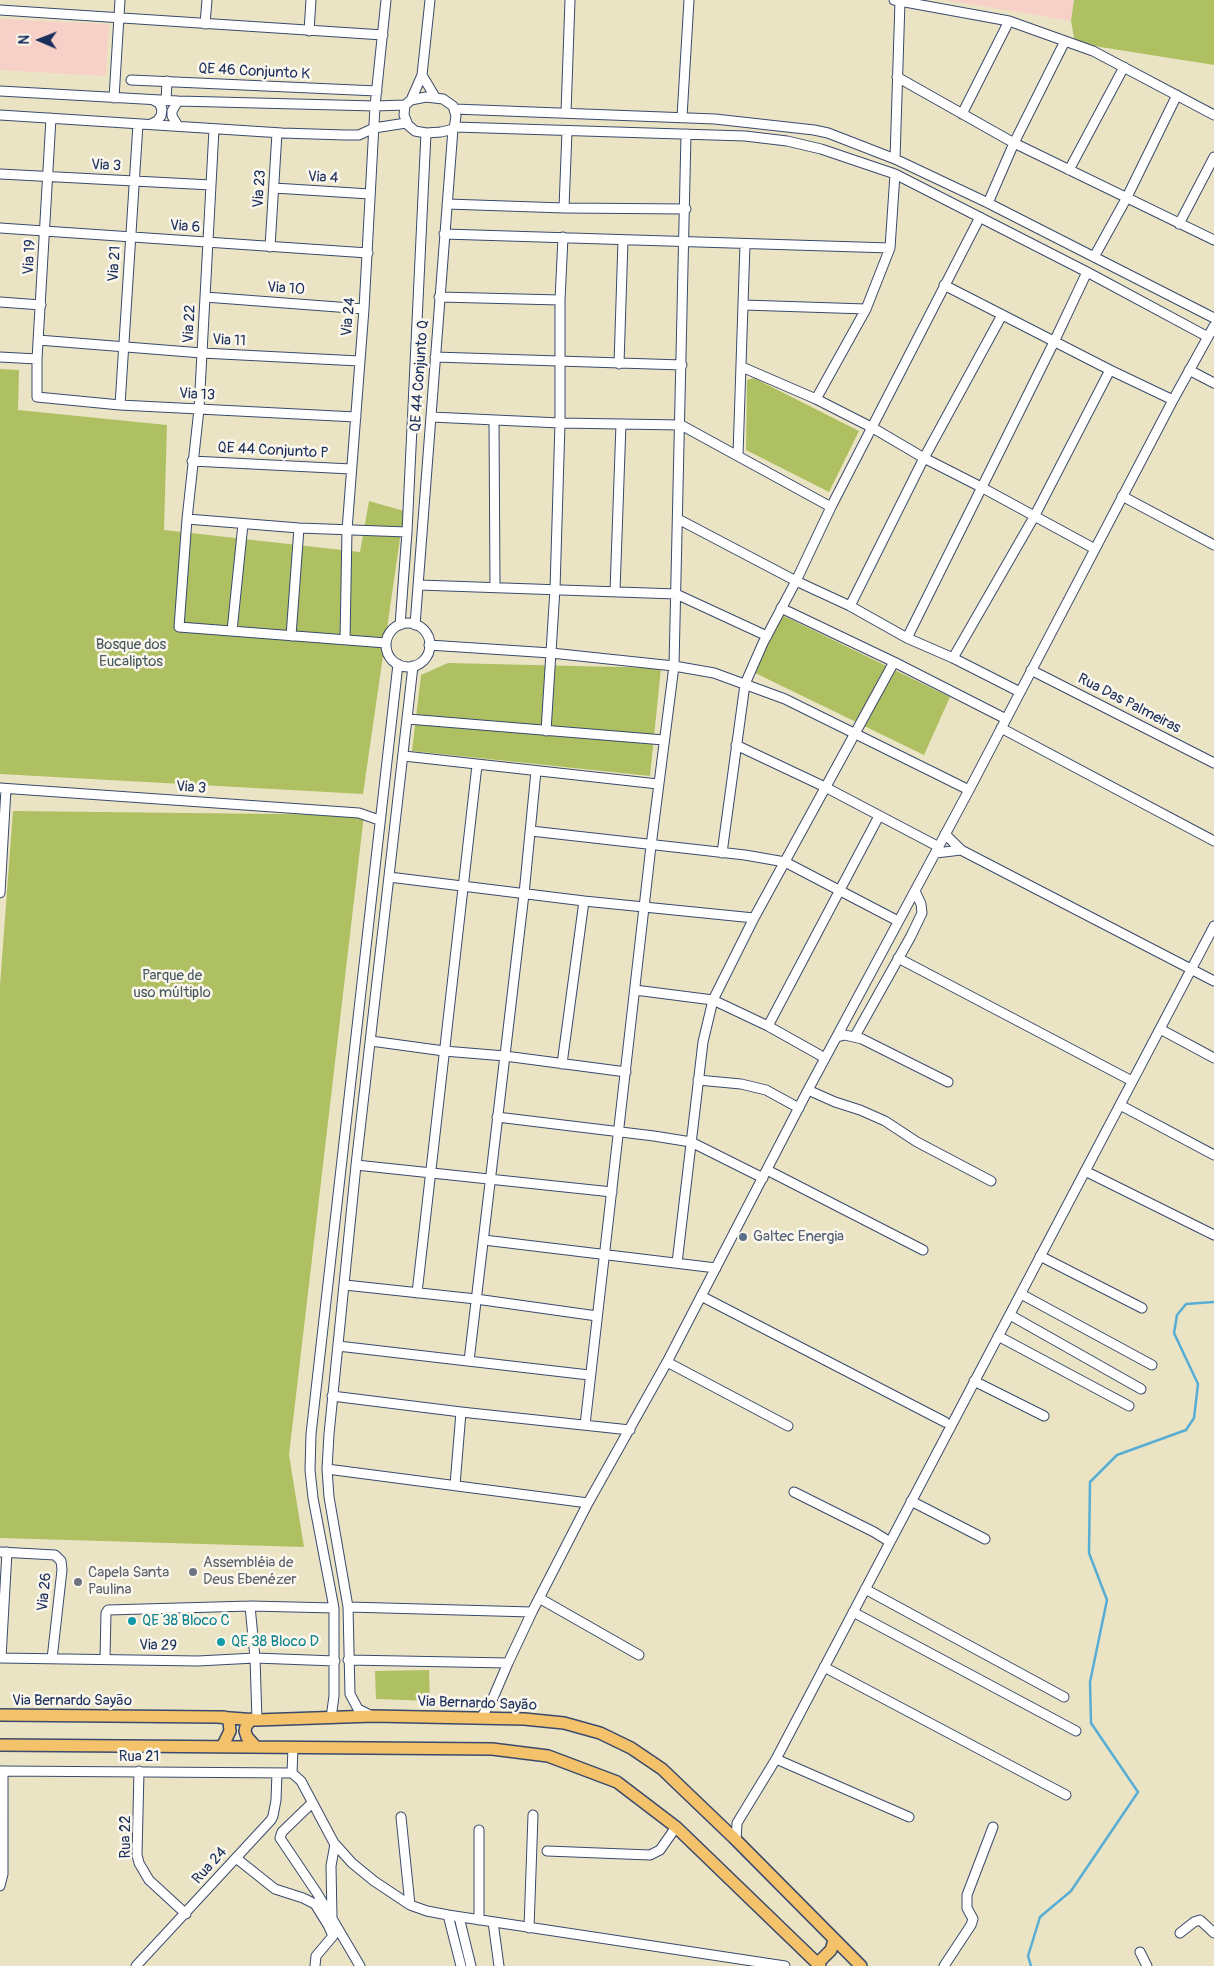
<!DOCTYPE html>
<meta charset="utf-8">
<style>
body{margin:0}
#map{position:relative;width:1214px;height:1966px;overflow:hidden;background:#ebe4c4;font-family:Pangolin,sans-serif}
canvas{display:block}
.north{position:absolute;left:15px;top:15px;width:50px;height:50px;-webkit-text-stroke:4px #fbf7ec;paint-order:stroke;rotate:271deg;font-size:14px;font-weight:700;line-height:20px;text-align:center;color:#1b2f5e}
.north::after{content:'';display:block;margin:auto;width:18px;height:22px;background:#1b2f5e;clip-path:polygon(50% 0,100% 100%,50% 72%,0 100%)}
</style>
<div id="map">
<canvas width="1214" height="1966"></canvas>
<div class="north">N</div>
</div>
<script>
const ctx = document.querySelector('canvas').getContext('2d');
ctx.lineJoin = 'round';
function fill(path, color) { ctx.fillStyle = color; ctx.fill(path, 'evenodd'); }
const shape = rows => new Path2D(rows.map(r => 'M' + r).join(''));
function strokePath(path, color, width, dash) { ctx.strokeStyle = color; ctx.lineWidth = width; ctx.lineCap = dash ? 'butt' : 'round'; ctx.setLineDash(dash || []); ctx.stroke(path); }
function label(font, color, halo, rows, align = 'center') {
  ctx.font = font + ' Pangolin,sans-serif'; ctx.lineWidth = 5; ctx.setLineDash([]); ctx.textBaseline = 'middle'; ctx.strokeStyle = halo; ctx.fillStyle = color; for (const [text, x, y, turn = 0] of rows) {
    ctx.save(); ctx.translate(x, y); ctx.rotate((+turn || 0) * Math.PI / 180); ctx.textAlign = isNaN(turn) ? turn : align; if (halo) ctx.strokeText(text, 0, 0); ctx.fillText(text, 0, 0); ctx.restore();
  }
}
fill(shape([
 [944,0,1074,0,1071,21],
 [0,19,109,24,106,76,0,70]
]), '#f7d1c8');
fill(shape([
 [1074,0,1214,0,1214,65,1075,43,1071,21],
 [0,369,19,370,18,410,167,425,164,530,360,552,369,501,404,511,363,794,0,774],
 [754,378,859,431,829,492,746,450,747,380],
 [782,615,950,697,924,755,753,672],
 [448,663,661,668,650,776,412,751,421,675],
 [13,811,364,815,289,1455,304,1547,0,1538,0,985],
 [429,1670,430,1701,376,1699,375,1671]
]), '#afc063');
strokePath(shape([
 [1031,1966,1028,1956,1040,1917,1071,1891,1138,1792,1091,1723,1090,1682,1107,1600,1089,1553,1090,1482,1117,1455,1186,1430,1194,1418,1198,1384,1174,1333,1177,1315,1186,1304,1214,1302]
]), '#58add4', 2.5);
const minor = shape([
 [894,0,1009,21,1093,51,1214,115],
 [0,10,383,35],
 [205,24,207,0],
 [309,31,311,0],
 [422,75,435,97],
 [897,77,1014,143,1214,240],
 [131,80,377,91],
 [0,91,178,101,375,106,405,105],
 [426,97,443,99,453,106,456,116,454,129,441,132,426,133,415,131,408,125,404,115,405,105,411,100,426,97],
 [114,98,120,0],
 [411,100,422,75,430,0],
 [166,101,167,81],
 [454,109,715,119,814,130,828,133,895,159,988,203,1214,318],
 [566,113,570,0],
 [962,114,1009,21],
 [0,115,282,133,345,135,359,135,374,128,406,123],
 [682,117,689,0],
 [51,118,37,359,37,397,120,405,356,417],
 [151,124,157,121,161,116,162,109,159,103,153,100],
 [178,126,172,116,172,111,178,101],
 [455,127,745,136,787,141,821,149,895,174,1087,272,1208,337],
 [214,129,199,409,187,519,179,627,386,643],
 [895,159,900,1],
 [1069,170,1124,67],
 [0,174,211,185],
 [274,188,370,194],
 [988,203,1014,143,1065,41],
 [447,204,564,208,686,209],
 [564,208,567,131],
 [1179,224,1214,157],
 [0,228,368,253],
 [444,234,890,248],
 [270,247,277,133],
 [1094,257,1126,199,1177,95],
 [944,285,1110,370,1173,400],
 [205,297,364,309],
 [439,297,560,300],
 [0,302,41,305],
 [744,305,866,309],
 [38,340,202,353,359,361],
 [0,357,37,359],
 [435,357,682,365],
 [619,364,623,240],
 [742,367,816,399,873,428,924,458,981,487,1095,549],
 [1189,370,1214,383],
 [816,399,866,309,890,248,895,174],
 [120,405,138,124],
 [431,417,560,423,681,425,831,507],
 [494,421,495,587],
 [738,455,745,244],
 [192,461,351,469],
 [1122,496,1214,545],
 [187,519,299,528,407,532],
 [678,519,796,581,850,606,907,638,953,658,1020,692],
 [419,585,676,594,767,636],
 [615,591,621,424],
 [850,606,924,458,1002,315],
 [781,608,894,662,1006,719],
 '386 645a22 22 0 1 1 44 0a22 22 0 1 1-44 0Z',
 [400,625,407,532,426,133],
 [415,625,453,129],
 [232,631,243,524],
 [291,636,299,528],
 [907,638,1054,342,1087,272],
 [345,640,347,530,364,309,375,106,386,0],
 [429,645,551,653,674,666,714,673,785,699,969,790],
 [953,658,1034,517,1110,370],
 [1031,670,1214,763],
 [408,719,664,740],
 [1001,728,1214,841],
 [546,731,555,589,560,423,560,300,563,237],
 [736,745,825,787,939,847],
 [404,756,658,784],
 [0,788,359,813,379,820],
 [531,831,745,855,785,862,898,921],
 [945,834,961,850,1214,981],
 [722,853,745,684,763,643,796,581,831,507,980,217],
 [936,853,961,850],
 [389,877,584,901,754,918],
 [0,893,6,789],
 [898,958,1132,1081],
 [635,990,713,1000,768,1026,825,1058],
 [768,1026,879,816],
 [1160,1029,1214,1058],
 [855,1036,911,936,922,913,921,904,915,891],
 [837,1037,845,1035,862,1039,948,1082],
 [371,1041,444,1051,505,1056,626,1072],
 [562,1064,584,901],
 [698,1080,741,1084,766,1090,799,1108],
 [808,1090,835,1102,860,1110,885,1121,917,1142,991,1181],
 [1120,1105,1214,1155],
 [497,1117,654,1136,691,1142,763,1178],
 [356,1165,612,1192],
 [767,1170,923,1250],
 [1085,1171,1214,1235],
 [484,1240,716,1268],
 [1040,1256,1142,1308],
 [677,1263,703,1042,713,1000,754,918,894,662],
 [345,1285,476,1299,597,1316],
 [417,1293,477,765],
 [1021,1294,1152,1365],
 [701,1296,945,1422],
 [1010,1315,1141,1389],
 [998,1336,1129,1406],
 [338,1346,589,1375],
 [469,1361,524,894,536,771],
 [667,1362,788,1426],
 [974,1381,1044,1416],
 [332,1396,461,1412,630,1430],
 [585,1425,651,846,674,666,686,134],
 [327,1469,588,1503],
 [455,1485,461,1412],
 [794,1492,874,1532,890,1542],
 [911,1501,985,1539],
 [0,1552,55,1555,61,1561,62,1570,52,1659],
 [865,1589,1064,1697],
 [539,1598,639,1655],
 [250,1606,255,1658,257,1720],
 [348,1607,532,1612],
 [853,1612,1076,1731],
 [0,1658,198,1661,255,1658,335,1661],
 [1,1658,7,1552],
 [105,1659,106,1613,108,1610,250,1606,334,1608],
 [348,1660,508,1663],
 [824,1667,1066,1795],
 [370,1715,358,1709,350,1694,348,1607,329,1497,327,1469,329,1434,356,1165,413,666],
 [331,1718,334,1696,334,1608,313,1498,310,1470,311,1434,398,664],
 [481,1718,493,1698,508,1663,532,1612,588,1503,667,1362,808,1090,969,790,1173,400,1214,326],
 [776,1759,909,1817],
 [0,1771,292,1773,301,1781,334,1843,352,1863,374,1881,410,1905,427,1911,448,1915,785,1966],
 [139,1771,137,1855,139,1863,149,1880,186,1914],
 [292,1773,293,1747],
 [312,1803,282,1832,280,1838,317,1893,360,1966],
 [401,1817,410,1905],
 [736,1841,737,1823,776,1759,1214,926],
 [547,1851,650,1855,660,1850,676,1827],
 [236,1858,275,1889,303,1898,315,1904,328,1925,333,1936,316,1956,315,1966],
 [0,1886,3,1874,3,1771],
 [448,1915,461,1966],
 [332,1917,331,1866,335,1844],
 [459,1917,471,1966],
 [479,1920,479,1830],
 [493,1922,499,1966],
 [529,1928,533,1815],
 [1180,1933,1194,1922,1200,1920,1214,1933],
 [1140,1952,1147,1966],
 [136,1966,271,1820,273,1816,276,1800,277,1773],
 [944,1966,971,1925,973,1919,967,1908,967,1895,993,1827]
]);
const major = shape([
 [0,1715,217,1717,257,1720,373,1716,524,1719,564,1723,600,1733,631,1748,662,1769,734,1838,861,1966],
 [220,1717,224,1717,229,1721,230,1731,222,1747],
 [252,1719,246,1726,245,1731,247,1737,256,1747],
 [0,1745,492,1749,548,1756,617,1782,676,1827,820,1966],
 [817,1964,831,1950,834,1940]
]);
strokePath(minor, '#3a4a6d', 11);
strokePath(major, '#3a4a6d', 14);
strokePath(minor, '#fff', 9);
strokePath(major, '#f3c26a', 11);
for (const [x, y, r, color] of [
 [743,1237,5,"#5c6f8a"],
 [193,1572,5,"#6b7280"],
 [78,1582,5,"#6b7280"],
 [132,1621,5,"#0f9aa8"],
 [221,1642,5,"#0f9aa8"]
]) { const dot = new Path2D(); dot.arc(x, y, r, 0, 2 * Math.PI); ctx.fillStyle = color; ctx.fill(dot); strokePath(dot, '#fbf7ec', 2); }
label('15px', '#1b2f5e', '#fbf7ec', [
 ["QE 46 Conjunto K",254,72,3],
 ["Via 3",106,166,3],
 ["Via 4",323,178,3],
 ["Via 23",260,189,-86],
 ["Via 6",185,227,4],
 ["Via 19",30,257,-87],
 ["Via 21",115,264,-86],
 ["Via 10",286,289,4],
 ["Via 24",349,317,-85],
 ["Via 22",190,324,-87],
 ["Via 11",229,341,3],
 ["QE 44 Conjunto Q",420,376,-86],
 ["Via 13",197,395,3],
 ["QE 44 Conjunto P",273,451,3],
 ["Rua Das Palmeiras",1129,704,27],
 ["Via 3",191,788,4],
 ["Via 26",45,1592,-84],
 ["Via 29",158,1646,1],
 ["Via Bernardo Sayão",72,1701],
 ["Via Bernardo Sayão",477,1704,2],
 ["Rua 21",139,1757],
 ["Rua 22",126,1837,-90],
 ["Rua 24",210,1866,-48]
]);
label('15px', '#475a60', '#fbf7ec', [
 ["Bosque dos",131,645],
 ["Eucaliptos",131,662],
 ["Parque de",172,976],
 ["uso múltiplo",172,993]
]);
label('15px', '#4e5e75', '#fbf7ec', [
 ["Galtec Energia",753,1237]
], 'left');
label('15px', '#5b616d', '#fbf7ec', [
 ["Assembléia de",203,1563],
 ["Deus Ebenézer",203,1580],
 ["Capela Santa",88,1573],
 ["Paulina",88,1590]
], 'left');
label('15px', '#0d838f', '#fbf7ec', [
 ["QE 38 Bloco C",142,1621],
 ["QE 38 Bloco D",231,1642]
], 'left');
</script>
